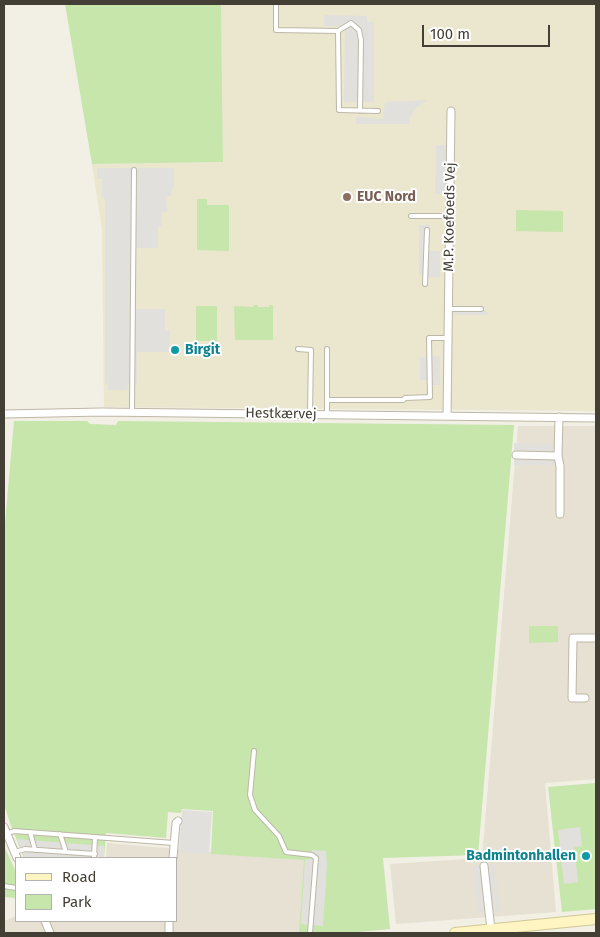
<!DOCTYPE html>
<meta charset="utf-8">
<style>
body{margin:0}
#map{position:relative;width:600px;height:937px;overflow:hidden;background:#f2efe4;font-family:"Fira Sans",sans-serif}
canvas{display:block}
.frame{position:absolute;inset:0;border:5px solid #433f34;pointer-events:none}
.legend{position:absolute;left:15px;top:857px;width:162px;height:65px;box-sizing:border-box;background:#fff;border:1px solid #b4b2ae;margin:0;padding:6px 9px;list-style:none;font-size:15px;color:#433f34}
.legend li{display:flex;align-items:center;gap:10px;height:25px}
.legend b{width:25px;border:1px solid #b4b2ae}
.scale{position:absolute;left:422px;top:25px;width:128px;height:22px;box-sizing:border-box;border:2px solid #433f34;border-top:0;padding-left:6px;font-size:15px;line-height:18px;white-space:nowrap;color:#433f34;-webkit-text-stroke:4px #fff;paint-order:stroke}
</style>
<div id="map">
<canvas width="600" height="937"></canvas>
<div class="frame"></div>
<ul class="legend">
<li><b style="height:6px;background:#fef5c2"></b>Road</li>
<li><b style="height:14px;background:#c6e6ac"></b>Park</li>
</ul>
<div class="scale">100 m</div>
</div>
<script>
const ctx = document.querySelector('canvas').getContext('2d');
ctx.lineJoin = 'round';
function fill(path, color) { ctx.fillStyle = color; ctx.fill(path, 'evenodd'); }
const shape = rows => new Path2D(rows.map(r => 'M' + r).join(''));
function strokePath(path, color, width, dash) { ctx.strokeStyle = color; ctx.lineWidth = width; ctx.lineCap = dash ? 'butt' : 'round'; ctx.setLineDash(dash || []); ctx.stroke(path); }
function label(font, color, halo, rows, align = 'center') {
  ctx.font = font + ' "Fira Sans",sans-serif'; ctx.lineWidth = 4; ctx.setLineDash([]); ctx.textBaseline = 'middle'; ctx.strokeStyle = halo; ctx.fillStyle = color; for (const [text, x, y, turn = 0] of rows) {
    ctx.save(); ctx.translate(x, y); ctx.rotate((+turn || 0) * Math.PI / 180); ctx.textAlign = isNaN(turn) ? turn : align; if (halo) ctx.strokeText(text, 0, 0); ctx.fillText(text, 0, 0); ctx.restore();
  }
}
fill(shape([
 [518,426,596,426,596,779,545,783,556,912,396,924,390,864,482,858],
 [107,843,306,860,302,933,4,933,4,921,16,916,16,921,176,921,176,858,106,858]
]), '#e6e1d2');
fill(shape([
 [221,4,596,4,596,411,104,407,102,230,92,164,223,162]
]), '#ebe6ce');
fill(shape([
 [65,4,221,4,223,162,92,164],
 [197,199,207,199,207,205,229,205,229,251,197,250],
 [516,210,563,211,563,232,516,231],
 [254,305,258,305,258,307,269,307,269,305,273,305,273,340,235,340,234,306,253,307],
 [196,306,217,306,217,341,196,341],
 [14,421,87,421,90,424,116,425,118,421,514,425,478,855,383,858,390,929,348,933,299,933,304,860,211,854,213,811,182,809,181,813,168,812,166,838,106,833,104,858,24,858,10,823,4,804,4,535],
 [529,626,558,626,558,642,529,643],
 [596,783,596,909,562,912,548,787],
 [4,846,16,872,16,898,4,897]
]), '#c6e6ac');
fill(shape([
 [324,15,367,16,367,22,374,22,374,102,344,102,345,27,324,26],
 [427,100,417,107,410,117,409,124,356,124,356,117,383,119,385,102],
 [436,145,454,145,452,195,435,194],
 [97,168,174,168,174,188,171,189,171,196,166,196,167,212,162,212,162,227,158,227,158,248,136,248,136,309,165,309,165,331,170,331,170,352,137,352,137,384,128,384,127,390,108,390,108,384,105,383,105,199,102,198,102,179,97,179],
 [419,225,429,225,429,251,440,251,440,277,425,278,425,275,419,275],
 [457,309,484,309,489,315,454,315,455,310],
 [440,356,440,385,427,385,427,380,420,380,420,357],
 [514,443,555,444,554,465,514,465],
 [182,810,212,812,209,854,179,852],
 [580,827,582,846,574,847,578,882,564,884,558,830],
 [17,839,104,846,104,858,25,858],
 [312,850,326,851,327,865,323,926,301,924,305,859,311,859],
 [495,864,500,911,478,913,474,866]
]), '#e2e0dc');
const lane = shape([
 [276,4,276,30,338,31,339,110,378,111],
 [338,31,351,23,359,30,361,40,360,111],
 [411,216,450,216],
 [425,284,427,230],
 [449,309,481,309],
 [298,349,311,350,310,415],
 [327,349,327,415],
 [327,400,403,400,405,398,430,397,429,338,448,338],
 [132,412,134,170],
 [254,751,250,795,255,810,279,836,286,852,312,855,316,858,310,933],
 [30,832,35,850],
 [6,834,14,831,174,843],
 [60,834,66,852],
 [15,852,25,849,95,854],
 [94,858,95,837],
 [4,886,16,888]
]);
const street = shape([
 [4,414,102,412,596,418],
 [447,416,451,111],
 [516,455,558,456,559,417],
 [558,456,560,466,560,514],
 [585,698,572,698,573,638,596,638],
 [4,827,17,858],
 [173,858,176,823,178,821],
 [484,866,491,930],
 [45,921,50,933],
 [169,933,169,921]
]);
const secondary = shape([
 [455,933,596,919]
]);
strokePath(lane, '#bdb7a7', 6);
strokePath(street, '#bdb7a7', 9);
strokePath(secondary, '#d1c794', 12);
strokePath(lane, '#fff', 4);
strokePath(street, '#fff', 7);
strokePath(secondary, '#fef5c2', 10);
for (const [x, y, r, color] of [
 [347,197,5,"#8d6e63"],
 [175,350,5,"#0f9aa8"],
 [586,856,5,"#0f9aa8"]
]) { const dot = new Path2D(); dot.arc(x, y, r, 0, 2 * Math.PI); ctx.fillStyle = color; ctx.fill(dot); strokePath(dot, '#fff', 2); }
label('bold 14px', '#785e54', '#fff', [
 ["EUC Nord",357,197]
], 'left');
label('14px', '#433f34', '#fff', [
 ["M.P. Koefoeds Vej",450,217,-89],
 ["Hestkærvej",281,414,1]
]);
label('bold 14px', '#0d838f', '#fff', [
 ["Birgit",185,350],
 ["Badmintonhallen",576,856,"right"]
], 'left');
</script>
